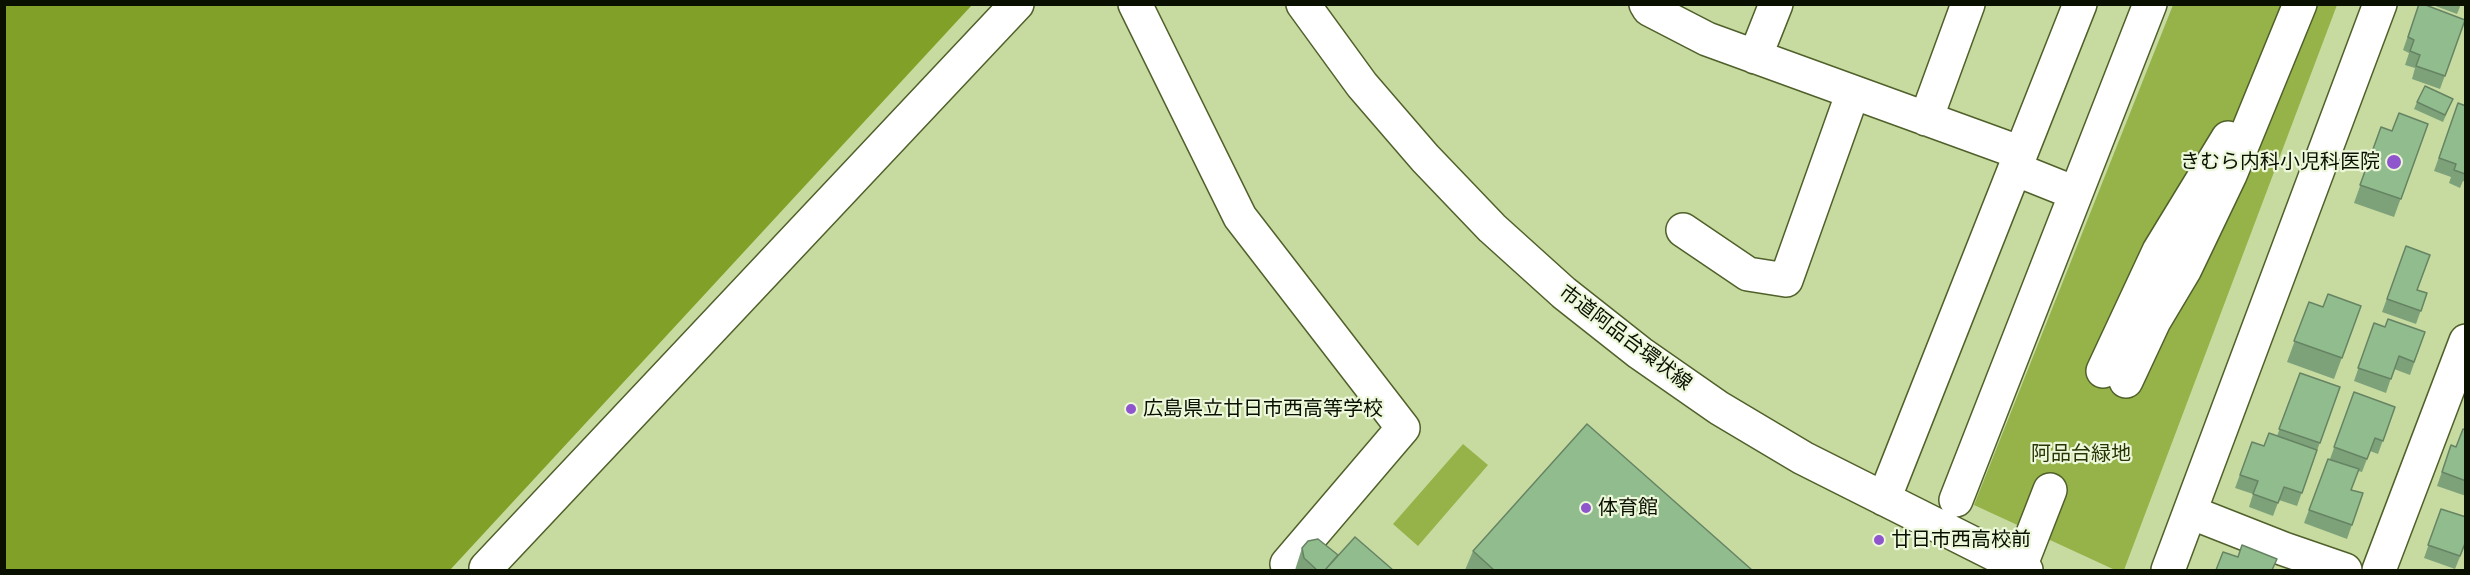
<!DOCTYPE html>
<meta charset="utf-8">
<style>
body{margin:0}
#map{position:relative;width:2470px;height:575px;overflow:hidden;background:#c7dba1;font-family:Karla,sans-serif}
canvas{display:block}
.frame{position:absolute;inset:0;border:6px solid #0a1000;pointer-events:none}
</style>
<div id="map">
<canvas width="2470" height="575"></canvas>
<div class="frame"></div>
</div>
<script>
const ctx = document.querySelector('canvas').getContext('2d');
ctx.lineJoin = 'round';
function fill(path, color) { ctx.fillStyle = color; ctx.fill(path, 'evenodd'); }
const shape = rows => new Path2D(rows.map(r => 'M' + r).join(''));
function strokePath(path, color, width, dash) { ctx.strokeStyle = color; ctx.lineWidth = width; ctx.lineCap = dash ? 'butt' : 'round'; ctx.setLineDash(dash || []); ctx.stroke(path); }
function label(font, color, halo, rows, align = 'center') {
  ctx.font = font + ' Karla,"Noto Sans JP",sans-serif'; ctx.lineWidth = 4.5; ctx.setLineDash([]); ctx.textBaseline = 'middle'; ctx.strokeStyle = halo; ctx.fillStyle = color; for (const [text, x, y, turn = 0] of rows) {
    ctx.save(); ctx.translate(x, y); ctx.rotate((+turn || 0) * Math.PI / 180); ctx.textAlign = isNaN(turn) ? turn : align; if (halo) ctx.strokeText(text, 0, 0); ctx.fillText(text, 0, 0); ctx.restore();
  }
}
fill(shape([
 [2173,5,2337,5,2124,570,2115,570,1974,505],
 [1463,444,1488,465,1418,546,1393,524]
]), '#95b349');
fill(shape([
 [4,5,5,4,972,5,450,570,5,570]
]), '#81a027');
const minor = shape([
 [1135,4,1240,217,1403,428,1287,564],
 [1303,4,1362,85,1425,158,1492,228,1564,293,1640,353,1719,408,1803,458,2026,570],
 [1646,4,1649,9,1707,39,2021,153],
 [1755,57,1776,4],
 [1926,119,1968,4],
 [2015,169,2075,193],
 [1683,230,1748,274,1786,280,1853,92],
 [2103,371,2159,251,2228,138],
 [2126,381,2154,321,2185,269,2230,175,2300,4],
 [1884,499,2080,4],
 [1956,500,2150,4],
 [2190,512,2284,549,2345,570],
 [2020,567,2050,490],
 [487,570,486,568,1017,4],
 [2168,570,2380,4],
 [2379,570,2466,341]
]);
strokePath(minor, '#50602a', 36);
strokePath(minor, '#fff', 33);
fill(shape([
 [2419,4,2465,20,2440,89,2412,79,2415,68,2405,65,2409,53,2403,50],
 [2430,4,2461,4,2457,14],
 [2417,102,2450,106,2443,122,2414,109],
 [2458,103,2466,106,2466,182,2463,181,2460,188,2449,183,2451,177,2434,171],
 [2428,124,2394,217,2354,203,2381,127,2392,131],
 [2406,246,2417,290,2427,293,2416,324,2382,312],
 [2309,302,2323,307,2361,306,2334,379,2287,362],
 [2374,323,2385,327,2425,332,2410,375,2394,369,2386,393,2354,381],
 [2300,373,2340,387,2297,506,2279,500,2273,516,2249,507,2253,494,2235,488,2252,442,2264,446,2277,436],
 [2354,392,2395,407,2378,454,2370,451,2362,472,2358,471,2351,490,2363,493,2347,539,2304,523,2328,459,2330,459],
 [2466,430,2466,496,2437,486,2451,445,2456,447],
 [2441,509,2466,542,2455,569,2424,558],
 [1302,548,1338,555,1393,570,1295,570],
 [1473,551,1752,570,1465,570]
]), '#7da27a');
const building = shape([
 [2419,4,2423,4,2465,20,2445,76,2416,66,2420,55,2410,51,2414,40,2408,37,2419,4],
 [2425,86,2453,99,2445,115,2417,102,2425,86],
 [2458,103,2466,106,2465,174,2454,170,2456,164,2439,158,2458,103],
 [2399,113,2428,124,2401,199,2360,185,2381,127,2392,131,2399,113],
 [2406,246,2430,255,2417,290,2427,293,2421,311,2387,299,2406,246],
 [2328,294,2361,306,2342,358,2294,341,2309,302,2323,307,2328,294],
 [2388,319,2425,332,2414,362,2399,356,2391,379,2358,368,2374,323,2385,327,2388,319],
 [2300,373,2340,387,2320,443,2279,429,2300,373],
 [2354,392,2395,407,2383,441,2375,438,2367,459,2334,447,2354,392],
 [1587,424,1752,570,1494,570,1473,551,1587,424],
 [2463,429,2466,430,2466,481,2442,472,2451,445,2456,447,2463,429],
 [2269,433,2317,450,2302,493,2284,487,2278,503,2253,494,2258,481,2240,475,2252,442,2264,446,2269,433],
 [2328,459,2359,469,2351,490,2363,493,2352,525,2309,510,2328,459],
 [2441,509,2466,517,2466,541,2460,556,2428,545,2441,509],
 [1355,537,1393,570,1325,570,1355,537],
 [1318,539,1338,555,1325,570,1317,570,1304,558,1302,548,1308,541,1318,539],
 [2242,545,2277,559,2272,570,2216,570,2223,552,2238,557,2242,545]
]);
fill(building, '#91bc8e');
strokePath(building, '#668463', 1.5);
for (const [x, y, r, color] of [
 [2394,162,8,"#8e55cd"],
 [1131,409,6,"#8e55cd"],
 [1586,508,6,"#8e55cd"],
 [1879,540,6,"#8e55cd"]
]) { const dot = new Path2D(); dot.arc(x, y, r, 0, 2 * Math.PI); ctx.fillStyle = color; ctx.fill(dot); strokePath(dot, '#edf7da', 2); }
label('20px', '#0a1000', '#edf7da', [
 ["きむら内科小児科医院",2380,162,"right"],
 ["広島県立廿日市西高等学校",1143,409],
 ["体育館",1598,508],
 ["廿日市西高校前",1891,540]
], 'left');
label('20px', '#0a1000', '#edf7da', [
 ["市道阿品台環状線",1625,338,37]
]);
label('20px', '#293505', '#edf7da', [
 ["阿品台緑地",2081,454]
]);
</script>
